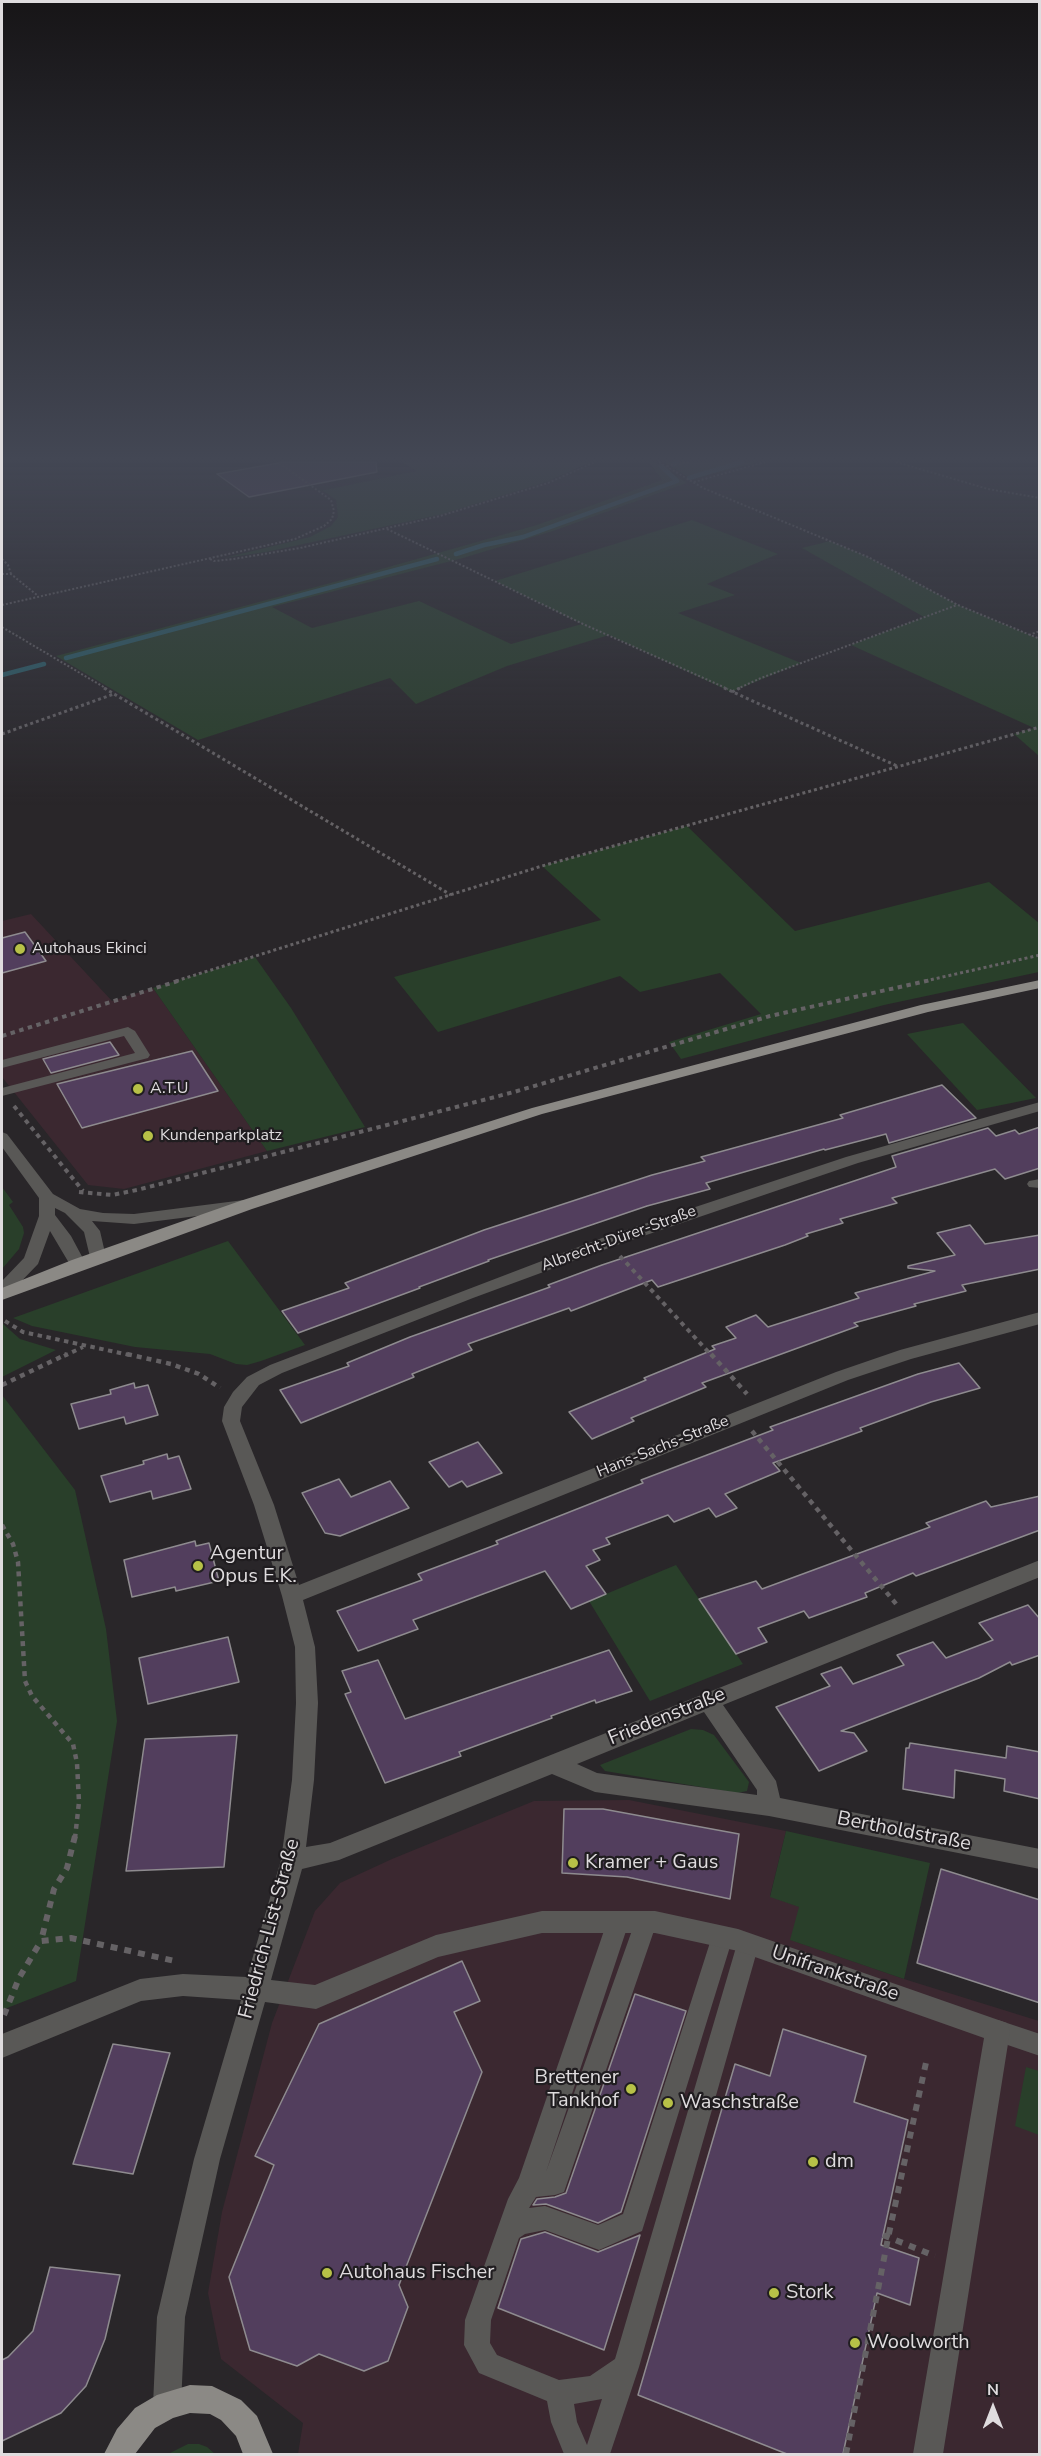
<!DOCTYPE html>
<meta charset="utf-8">
<style>
body{margin:0}
#map{position:relative;width:1041px;height:2456px;overflow:hidden;background:#292629;font-family:"Nunito Sans",sans-serif}
canvas{display:block}
.frame{position:absolute;inset:0;border:3px solid #dfdcde;pointer-events:none}
.north{position:absolute;left:963px;top:2378px;width:60px;height:60px;-webkit-text-stroke:4px #201d20;paint-order:stroke;rotate:0deg;font-size:16px;font-weight:700;line-height:24px;text-align:center;color:#dfdcde}
.north::after{content:'';display:block;margin:auto;width:21px;height:27px;background:#dfdcde;clip-path:polygon(50% 0,100% 100%,50% 72%,0 100%)}
</style>
<div id="map">
<canvas width="1041" height="2456"></canvas>
<div class="frame"></div>
<div class="north">N</div>
</div>
<script>
const ctx = document.querySelector('canvas').getContext('2d');
ctx.lineJoin = 'round';
function fill(path, color) { ctx.fillStyle = color; ctx.fill(path, 'evenodd'); }
const shape = rows => new Path2D(rows.map(r => 'M' + r).join(''));
function strokePath(path, color, width, dash) { ctx.strokeStyle = color; ctx.lineWidth = width; ctx.lineCap = dash ? 'butt' : 'round'; ctx.setLineDash(dash || []); ctx.stroke(path); }
function label(font, color, halo, rows, align = 'center') {
  ctx.font = font + ' "Nunito Sans",sans-serif'; ctx.lineWidth = 4.5; ctx.setLineDash([]); ctx.textBaseline = 'middle'; ctx.strokeStyle = halo; ctx.fillStyle = color; for (const [text, x, y, turn = 0] of rows) {
    ctx.save(); ctx.translate(x, y); ctx.rotate((+turn || 0) * Math.PI / 180); ctx.textAlign = isNaN(turn) ? turn : align; if (halo) ctx.strokeText(text, 0, 0); ctx.fillText(text, 0, 0); ctx.restore();
  }
}
fill(shape([
 [31,914,112,1001,153,988,267,1151,124,1189,88,1185,2,1077,2,921],
 [629,1800,786,1831,770,1896,800,1907,791,1940,904,1979,1039,2021,1039,2454,298,2454,303,2423,221,2359,208,2293,222,2212,272,2023,315,1911,340,1883,392,1859,534,1801]
]), '#3b2830');
fill(shape([
 [402,462,591,462,546,482,443,514,266,552,224,558,310,537,331,526,338,517,336,500,325,492,320,491,416,471],
 [649,462,655,462,687,483,553,531,463,558,272,607,312,628,419,601,511,644,582,624,495,581,692,520,778,554,707,584,735,595,678,613,801,663,731,692,609,635,507,666,416,704,390,678,198,740,56,656,353,577,537,525,662,480],
 [664,462,759,462,696,478,686,476],
 [830,541,868,557,958,605,1039,639,1039,756,1014,734,1034,728,851,645,924,617,802,548],
 [687,826,795,931,989,882,1039,923,1039,972,884,1005,681,1059,669,1042,761,1014,720,973,640,992,620,976,438,1032,394,977,601,920,542,866],
 [255,957,291,1008,365,1127,267,1151,153,988],
 [963,1023,1036,1098,977,1110,907,1034],
 [2,1187,13,1202,9,1205,23,1227,24,1233,19,1249,2,1269],
 [228,1241,305,1345,261,1361,247,1365,236,1364,210,1354,135,1347,32,1326,13,1318],
 [2,1323,20,1339,56,1350,2,1377],
 [2,1395,75,1490,106,1629,117,1721,76,1981,2,2010],
 [676,1565,743,1664,650,1701,589,1601],
 [691,1729,703,1730,714,1735,749,1782,747,1791,737,1793,605,1771,600,1765],
 [786,1831,930,1863,904,1979,790,1940,799,1907,770,1897],
 [1026,2067,1039,2071,1039,2135,1015,2126],
 [188,2444,199,2444,207,2447,215,2454,168,2454]
]), '#293f2a');
strokePath(shape([
 [674,464,677,462],
 [689,478,742,462],
 [456,554,484,545,523,537,677,481,661,466],
 [66,658,437,559],
 [2,675,44,664]
]), '#2c5f69', 4.5);
const building = shape([
 [284,462,376,462,377,472,249,497,217,474,284,462],
 [25,932,46,961,2,973,2,938,25,932],
 [110,1042,119,1055,51,1073,43,1059,110,1042],
 [192,1051,218,1091,82,1128,57,1084,192,1051],
 [942,1085,976,1118,889,1143,886,1134,825,1150,824,1149,706,1183,710,1189,647,1206,488,1260,489,1261,419,1287,420,1288,298,1333,282,1311,349,1288,345,1283,484,1230,652,1175,705,1161,701,1157,843,1118,840,1115,942,1085],
 [1040,1127,1040,1168,1005,1179,995,1169,892,1198,897,1203,840,1219,843,1223,806,1234,808,1236,785,1245,658,1287,652,1280,571,1311,569,1308,468,1344,472,1350,412,1374,414,1377,301,1423,280,1390,349,1366,347,1363,410,1337,550,1287,548,1285,602,1265,896,1167,892,1156,988,1128,996,1136,1015,1130,1019,1134,1040,1127],
 [970,1225,985,1244,1040,1235,1040,1269,962,1285,966,1291,914,1304,916,1306,854,1323,858,1326,702,1383,706,1387,631,1418,634,1421,592,1439,569,1412,646,1380,644,1378,715,1349,712,1346,736,1338,726,1327,756,1315,768,1327,859,1298,855,1293,935,1271,908,1268,908,1266,955,1255,937,1233,970,1225],
 [959,1363,980,1388,931,1402,860,1428,862,1431,773,1463,780,1471,725,1494,737,1508,716,1517,709,1508,674,1522,668,1515,606,1538,610,1544,593,1550,600,1560,586,1566,606,1594,571,1609,545,1571,413,1620,418,1629,358,1651,337,1611,422,1580,418,1574,498,1544,496,1541,643,1483,641,1480,773,1430,770,1427,918,1374,959,1363],
 [134,1383,135,1388,148,1385,158,1415,126,1424,124,1417,79,1429,71,1404,111,1394,110,1390,134,1383],
 [478,1442,502,1473,467,1487,462,1481,449,1487,429,1462,478,1442],
 [167,1454,168,1459,179,1456,191,1489,153,1499,151,1491,110,1502,101,1476,144,1464,143,1461,167,1454],
 [339,1479,351,1497,390,1481,409,1508,340,1536,325,1533,302,1493,339,1479],
 [1040,1496,1040,1530,916,1576,913,1573,865,1593,867,1597,809,1618,804,1611,758,1628,767,1642,736,1654,699,1599,756,1581,762,1589,930,1527,926,1523,986,1501,991,1507,1040,1496],
 [195,1541,196,1546,209,1543,219,1581,176,1591,175,1587,132,1597,124,1560,195,1541],
 [1028,1605,1040,1619,1040,1655,1012,1665,1010,1662,979,1678,841,1731,854,1733,867,1751,819,1771,776,1707,830,1686,821,1674,841,1667,853,1684,904,1665,897,1655,933,1642,946,1658,993,1640,979,1623,1028,1605],
 [228,1637,239,1682,148,1704,139,1658,228,1637],
 [609,1650,632,1691,596,1703,595,1700,551,1716,552,1718,459,1752,461,1756,385,1783,345,1694,351,1692,342,1671,378,1660,405,1719,609,1650],
 [237,1735,224,1867,126,1871,145,1739,237,1735],
 [910,1743,1006,1758,1007,1746,1040,1752,1040,1799,1004,1791,1005,1779,955,1770,954,1798,903,1789,906,1748,909,1748,910,1743],
 [564,1809,603,1809,739,1834,730,1899,627,1877,562,1873,564,1809],
 [941,1869,1040,1900,1040,2003,917,1963,941,1869],
 [462,1961,480,2001,454,2012,482,2072,399,2285,408,2307,388,2361,364,2371,319,2354,297,2366,250,2350,229,2277,274,2165,255,2156,319,2024,462,1961],
 [635,1994,686,2011,621,2212,598,2223,546,2204,533,2205,537,2199,555,2197,566,2193,635,1994],
 [783,2029,866,2056,854,2102,908,2120,881,2245,919,2258,910,2305,877,2293,843,2454,787,2454,638,2395,735,2064,770,2076,783,2029],
 [113,2044,170,2053,133,2174,73,2164,113,2044],
 [545,2232,598,2252,640,2235,604,2350,498,2308,521,2239,545,2232],
 [50,2267,120,2275,105,2339,86,2386,61,2413,2,2441,2,2360,8,2357,33,2331,50,2267]
]);
fill(building, '#523e5d');
strokePath(building, '#8e8b8f', 1.5);
strokePath(shape([
 [659,462,703,488,868,557,958,605,1040,639],
 [896,462,988,489,1040,498],
 [667,466,689,462],
 [694,482,765,462],
 [387,529,583,624,728,689],
 [2,559,8,565,11,574],
 [210,559,214,561,234,559,300,548,440,516,548,483,595,462],
 [2,574,11,574,38,596],
 [2,605,295,539,324,526,332,519,334,511,331,500,278,462],
 [2,627,107,689],
 [1029,635,1040,631],
 [737,689,761,678,957,605]
]), '#656265', 2, [2, 2]);
strokePath(shape([
 [104,688,451,895],
 [724,688,897,766],
 [732,692,740,688],
 [2,734,114,694],
 [176,981,542,866,1040,727],
 [925,981,1040,955]
]), '#656265', 3, [3, 3]);
strokePath(shape([
 [2,1036,181,980],
 [14,1106,83,1191],
 [79,1192,112,1195,137,1190,514,1092,770,1016,931,980],
 [620,1256,712,1356],
 [5,1321,23,1332,134,1356],
 [64,1356,83,1347]
]), '#656265', 4, [4.5, 4.5]);
strokePath(shape([
 [127,1354,171,1364,199,1374,220,1388],
 [711,1354,747,1394],
 [2,1385,67,1354],
 [752,1431,897,1605],
 [2,1525,13,1544,18,1562,25,1681,32,1696,73,1744,77,1763,79,1802,75,1838]
]), '#656265', 4.5, [5, 5]);
strokePath(shape([
 [75,1836,67,1868,54,1889,41,1941,71,1938,175,1961],
 [4,2015,19,1978,41,1941],
 [883,2235,935,2256],
 [846,2454,888,2238,927,2058]
]), '#656265', 6, [7, 7]);
fill(shape([
 [128,1027,135,1031,150,1055,148,1058,2,1096,2,1088,135,1053,124,1036,2,1068,2,1060,128,1027],
 [1040,1179,1040,1188,1029,1187,1027,1184,1029,1181,1040,1179],
 [618,1912,626,1915,629,1922,546,2172,635,1922,638,1915,646,1912,654,1915,657,1922,564,2192,555,2195,536,2197,529,2208,545,2206,598,2225,623,2214,714,1930,722,1927,730,1930,733,1937,642,2231,599,2250,545,2230,525,2234,519,2238,491,2320,490,2343,497,2355,559,2380,590,2376,615,2359,737,1944,740,1937,748,1934,756,1937,759,1944,639,2367,610,2454,564,2454,551,2422,547,2401,479,2373,464,2345,465,2320,508,2199,519,2178,607,1922,610,1915,618,1912],
 [602,2399,587,2445,577,2422,574,2404,602,2399],
 [998,2020,1040,2034,1040,2056,990,2039,987,2031,990,2023,998,2020]
]), '#595856');
fill(shape([
 [1040,1102,1040,1111,858,1163,614,1246,473,1298,282,1373,259,1385,242,1407,240,1421,274,1505,299,1585,836,1372,900,1350,1040,1312,1040,1324,911,1359,848,1380,303,1600,315,1647,318,1703,314,1780,306,1847,330,1843,1040,1560,1040,1577,723,1705,776,1781,780,1798,1040,1849,1040,1869,769,1816,595,1792,552,1774,339,1860,302,1869,271,1980,315,1985,436,1935,542,1911,655,1911,738,1929,1007,2023,1010,2031,943,2454,913,2454,984,2038,738,1951,655,1933,542,1933,438,1957,316,2009,265,2002,220,2159,185,2317,181,2405,177,2415,167,2419,157,2415,153,2405,157,2317,194,2159,241,2000,183,1996,141,2001,2,2058,2,2034,140,1979,183,1974,247,1977,281,1860,292,1780,296,1703,295,1647,282,1596,254,1505,222,1421,224,1407,233,1392,247,1377,270,1365,602,1238,846,1157,1040,1102],
 [704,1712,757,1790,757,1795,597,1773,577,1764,704,1712],
 [2,1132,7,1134,53,1194,80,1209,103,1213,134,1214,244,1200,252,1205,244,1210,134,1224,92,1221,100,1231,106,1257,104,1261,98,1262,92,1261,90,1257,84,1232,65,1213,55,1208,55,1215,71,1236,86,1264,84,1268,72,1268,50,1231,38,1264,9,1294,2,1295,2,1281,24,1258,39,1216,39,1198,2,1147,2,1132]
]), '#595856');
fill(shape([
 [1040,980,1040,988,928,1012,542,1114,252,1209,2,1300,2,1288,72,1260,240,1201,532,1108,921,1005,1040,980],
 [190,2385,212,2386,241,2400,257,2416,273,2454,243,2454,236,2436,221,2420,210,2414,190,2413,173,2418,155,2428,135,2454,104,2454,117,2429,135,2408,157,2395,190,2385]
]), '#8b8985');
const sky = ctx.createLinearGradient(0, 0, 0, 806);
sky.addColorStop(0, '#171517');
sky.addColorStop(0.57, '#434754');
sky.addColorStop(1, '#43475400');
ctx.fillStyle = sky;
ctx.fillRect(0, 0, 1041, 806);
for (const [x, y, r, color] of [
 [20,949,6,"#b7c147"],
 [138,1089,6,"#b7c147"],
 [148,1136,6,"#b7c147"],
 [198,1566,6,"#b7c147"],
 [573,1863,6,"#b7c147"],
 [631,2089,6,"#b7c147"],
 [668,2103,6,"#b7c147"],
 [813,2162,6,"#b7c147"],
 [327,2273,6,"#b7c147"],
 [774,2293,6,"#b7c147"],
 [855,2343,6,"#b7c147"]
]) { const dot = new Path2D(); dot.arc(x, y, r, 0, 2 * Math.PI); ctx.fillStyle = color; ctx.fill(dot); strokePath(dot, '#201d20', 2); }
label('16px', '#dfdcde', '#201d20', [
 ["Autohaus Ekinci",32,949],
 ["A.T.U",150,1089],
 ["Kundenparkplatz",160,1136]
], 'left');
label('16px', '#dfdcde', '#201d20', [
 ["Albrecht-Dürer-Straße",619,1239,-20],
 ["Hans-Sachs-Straße",663,1447,-22]
]);
label('20px', '#dfdcde', '#201d20', [
 ["Agentur",210,1554],
 ["Opus E.K.",210,1577],
 ["Kramer + Gaus",585,1863],
 ["Brettener",619,2078,"right"],
 ["Tankhof",619,2101,"right"],
 ["Waschstraße",680,2103],
 ["dm",825,2162],
 ["Autohaus Fischer",339,2273],
 ["Stork",786,2293],
 ["Woolworth",867,2343]
], 'left');
label('20px', '#dfdcde', '#201d20', [
 ["Friedenstraße",667,1717,-22],
 ["Bertholdstraße",904,1832,11],
 ["Friedrich-List-Straße",270,1929,-75],
 ["Unifrankstraße",835,1974,19]
]);
</script>
